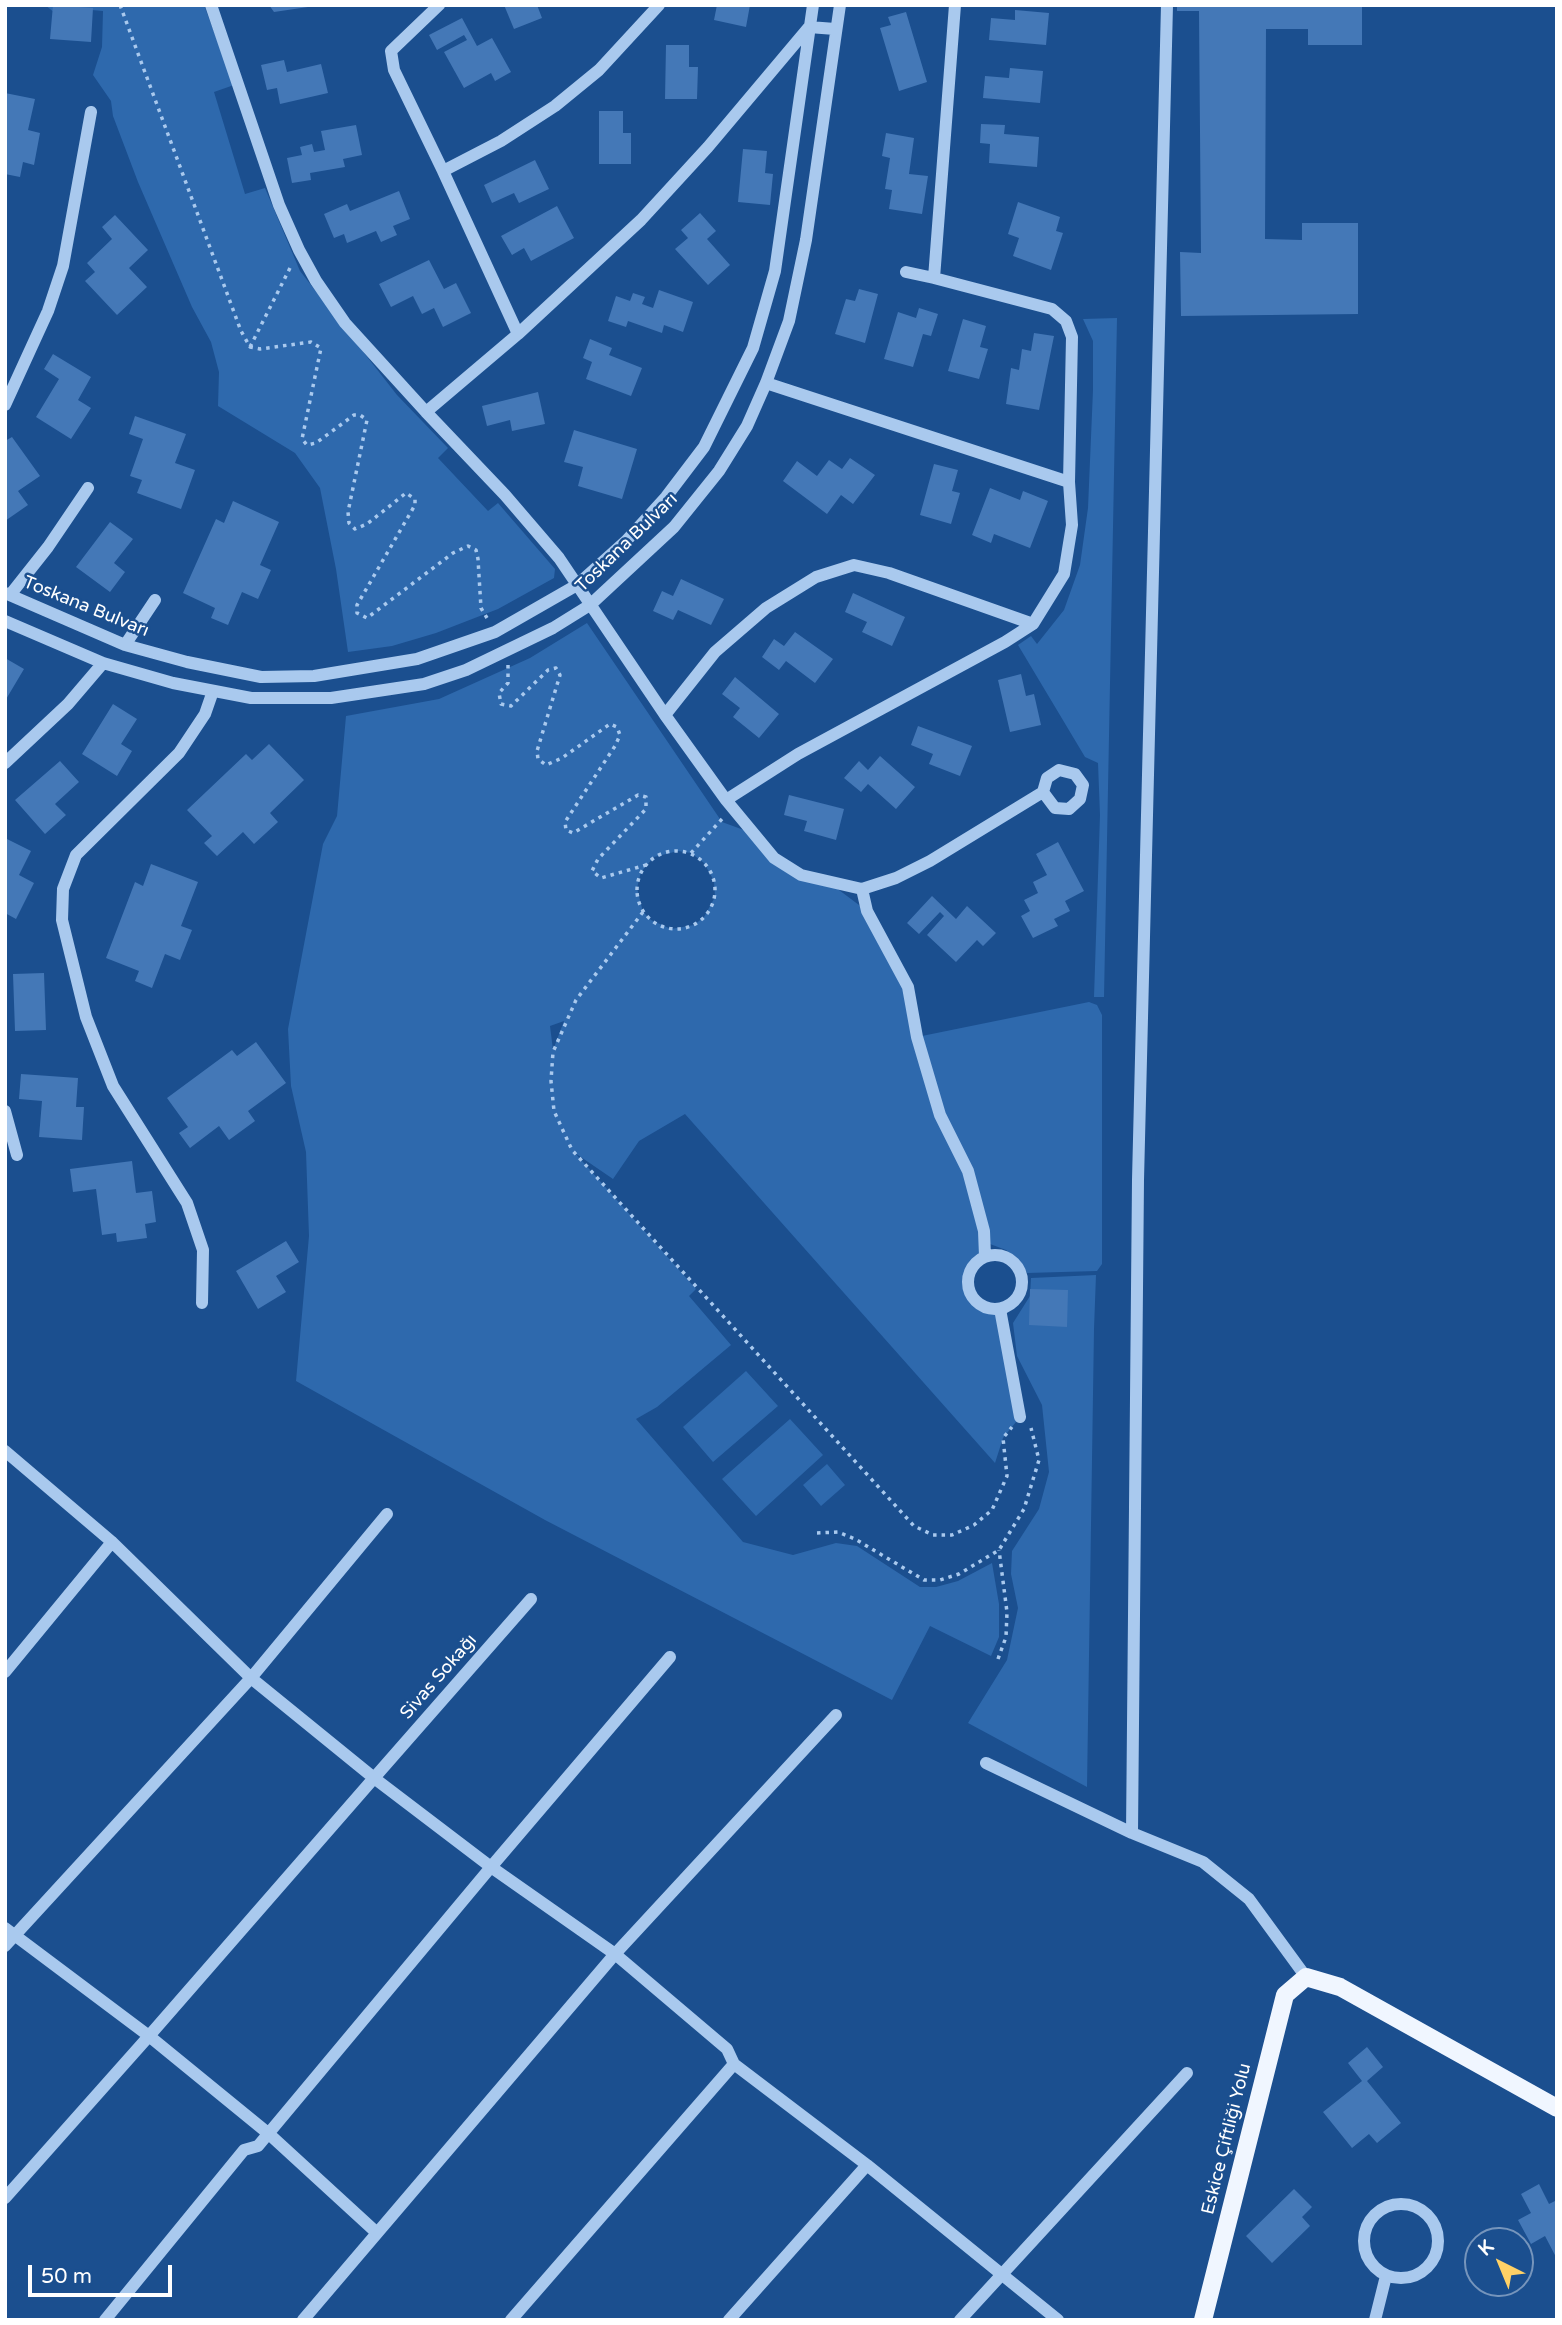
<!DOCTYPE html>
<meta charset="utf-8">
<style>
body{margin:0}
#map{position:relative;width:1562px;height:2325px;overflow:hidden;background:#1b4f8f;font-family:"Varela Round",sans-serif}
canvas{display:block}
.frame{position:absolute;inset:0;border:7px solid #fff;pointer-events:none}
.north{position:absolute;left:1464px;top:2227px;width:70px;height:70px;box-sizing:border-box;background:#1b4f8f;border:2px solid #7695bc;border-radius:50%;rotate:317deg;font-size:19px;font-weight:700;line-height:28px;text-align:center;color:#fff}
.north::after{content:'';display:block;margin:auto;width:24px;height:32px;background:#ffd166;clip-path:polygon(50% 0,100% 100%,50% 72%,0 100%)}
.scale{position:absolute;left:28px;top:2265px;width:144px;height:32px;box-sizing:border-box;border:4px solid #fff;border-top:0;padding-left:9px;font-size:21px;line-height:24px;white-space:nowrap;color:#fff;-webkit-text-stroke:5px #1b4f8f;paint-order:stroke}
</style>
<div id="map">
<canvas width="1562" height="2325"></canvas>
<div class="frame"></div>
<div class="north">K</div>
<div class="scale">50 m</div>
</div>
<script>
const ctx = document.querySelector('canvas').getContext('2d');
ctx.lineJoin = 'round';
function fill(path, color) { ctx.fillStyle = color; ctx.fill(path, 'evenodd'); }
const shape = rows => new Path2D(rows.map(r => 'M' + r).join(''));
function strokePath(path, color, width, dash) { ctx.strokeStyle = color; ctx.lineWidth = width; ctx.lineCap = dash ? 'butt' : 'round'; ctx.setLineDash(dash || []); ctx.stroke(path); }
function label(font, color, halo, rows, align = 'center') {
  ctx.font = font + ' "Varela Round",sans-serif'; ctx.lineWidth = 5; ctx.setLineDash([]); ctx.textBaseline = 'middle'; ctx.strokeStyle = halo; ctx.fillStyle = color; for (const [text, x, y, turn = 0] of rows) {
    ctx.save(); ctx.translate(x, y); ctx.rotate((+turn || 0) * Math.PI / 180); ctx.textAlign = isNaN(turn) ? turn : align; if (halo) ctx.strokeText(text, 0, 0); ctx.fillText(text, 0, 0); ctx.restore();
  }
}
fill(shape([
 [45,5,204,5,234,85,214,92,245,194,265,188,300,271,397,395,448,448,438,458,488,511,498,503,555,569,554,578,498,609,436,633,392,646,348,652,336,569,320,488,295,453,218,406,219,372,211,342,192,307,138,182,113,116,111,101,93,75,102,47,103,11,57,7,55,13],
 [1117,318,1104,997,1094,997,1100,815,1098,763,1085,757,1018,645,1031,636,1037,644,1064,610,1080,565,1088,508,1093,390,1093,341,1083,319],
 [587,623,722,822,752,833,774,858,831,884,867,911,908,987,917,1037,1089,1002,1097,1005,1102,1015,1102,1264,1097,1271,1027,1273,1020,1261,1006,1250,990,1244,985,1256,977,1261,968,1277,971,1294,976,1301,983,1306,1000,1309,1020,1417,1003,1438,995,1463,685,1114,639,1141,613,1179,575,1153,696,1289,689,1296,731,1345,657,1407,636,1419,743,1542,793,1555,836,1543,857,1546,920,1587,936,1587,958,1581,992,1563,999,1604,999,1637,991,1656,930,1626,892,1700,545,1520,296,1381,309,1236,306,1152,291,1086,288,1029,323,844,337,816,346,716,439,699,530,658],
 [678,851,691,853,704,863,714,881,715,897,704,917,694,925,671,929,651,920,643,912,637,888,641,872,654,857],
 [564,1021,553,1050,550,1026],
 [1096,1275,1094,1329,1087,1787,968,1723,1007,1660,1018,1608,1011,1574,1012,1551,1039,1509,1049,1472,1042,1405,1017,1356,1013,1323,1030,1296,1031,1278],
 [746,1371,778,1406,713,1462,683,1427],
 [790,1419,823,1455,756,1516,722,1479],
 [827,1464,845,1485,821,1506,803,1485]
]), '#2e69ad');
fill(shape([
 [53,5,93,8,91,42,50,39],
 [269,5,308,5,308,7,274,12],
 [504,5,537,5,542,18,514,29],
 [717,5,750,5,746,27,714,20],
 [1177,5,1362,5,1362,45,1308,45,1308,29,1266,29,1265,239,1302,240,1302,223,1358,223,1358,314,1181,316,1180,252,1201,253,1199,11,1177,11],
 [1015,10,1049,13,1046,45,989,40,991,18,1015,20],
 [906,12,927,82,899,91,880,28,891,25,888,17],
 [462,18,477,46,492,38,511,72,495,81,491,73,464,88,444,52,467,40,464,35,437,50,429,35],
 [666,45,689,45,689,67,698,67,697,99,665,99],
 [284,60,287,72,321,64,328,93,280,104,277,88,267,90,261,65],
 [1010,68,1043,71,1040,103,983,98,985,76,1009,78],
 [5,93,35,99,28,130,40,133,34,165,23,162,20,177,5,174],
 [599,111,623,111,623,133,631,133,631,164,599,164],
 [981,124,1005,125,1004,134,1039,137,1037,167,989,163,990,144,980,143],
 [356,125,362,155,343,159,345,167,310,173,311,180,292,183,287,158,302,155,300,147,312,144,314,152,325,150,321,131],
 [886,133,914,138,909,174,928,176,922,214,889,209,892,190,885,189,890,158,882,156],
 [743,149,767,151,765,173,773,174,770,205,738,202],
 [535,160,549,189,519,203,514,193,492,203,484,185],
 [399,191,410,219,393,226,397,235,381,242,376,231,347,243,344,234,334,238,324,214,347,204,350,211],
 [1018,202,1060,217,1056,231,1063,233,1051,270,1013,256,1019,238,1008,234],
 [557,206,574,238,531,261,524,248,512,255,501,236],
 [700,213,716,231,707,239,730,265,708,285,675,249,688,238,681,230],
 [115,215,148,250,129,268,147,287,117,315,85,281,95,272,87,263,112,239,102,227],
 [429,260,444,289,456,283,471,313,443,327,434,308,422,314,413,296,391,307,379,284],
 [859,289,878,294,865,343,835,334,846,299,855,301],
 [659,290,693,302,683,332,664,325,662,333,628,321,626,327,608,321,616,296,630,301,633,293,645,297,642,304,653,308],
 [919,308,938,314,931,336,923,334,913,367,884,359,898,312,916,318],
 [963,319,986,326,980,347,988,349,979,379,948,371],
 [1034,333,1054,336,1039,410,1006,404,1011,368,1019,370,1022,349,1031,351],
 [590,339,612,348,609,355,642,368,631,396,586,379,592,362,583,358],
 [53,354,91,377,78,400,91,408,71,439,36,417,59,379,44,369],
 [538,392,545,424,512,431,510,420,487,426,482,406],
 [135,416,186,434,175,463,195,470,181,509,137,493,142,480,130,476,143,439,129,434],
 [574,430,637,449,622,499,578,486,583,467,564,462],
 [12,437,40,476,18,491,28,505,5,521,5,441],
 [850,458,875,475,853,504,841,495,827,514,783,481,797,461,817,476,829,460,842,469],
 [934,464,958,470,952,491,960,493,951,524,920,515],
 [990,488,1020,500,1023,491,1048,501,1030,548,994,534,991,543,972,535],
 [233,501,279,522,260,565,271,570,258,599,242,592,228,625,211,618,215,608,183,593,216,519,224,523],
 [110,522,133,539,114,563,125,572,110,592,76,567],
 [681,579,724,599,711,625,678,610,673,620,653,611,662,591,673,596],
 [853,593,905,617,892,646,862,632,867,622,845,612],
 [795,632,833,659,815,683,786,661,779,670,762,657,774,639,784,646],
 [5,658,24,669,5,701],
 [1021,674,1026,696,1034,694,1041,725,1010,732,998,680],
 [735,677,779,714,759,738,733,717,740,708,722,694],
 [113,704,137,719,121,744,132,751,117,776,82,754],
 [918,726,972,746,960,776,929,764,933,754,911,745],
 [269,744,304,780,270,813,278,822,254,844,243,832,217,856,204,843,212,836,187,810,246,754,252,760],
 [880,756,915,787,896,809,868,784,861,792,844,778,859,761,868,770],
 [60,761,79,782,55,804,66,815,45,834,15,800],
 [789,795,844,809,836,840,804,831,807,821,784,815],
 [5,838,31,851,19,875,34,883,16,919,5,913],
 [1058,842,1084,891,1065,901,1070,911,1054,919,1058,926,1033,938,1021,916,1030,911,1024,900,1038,893,1033,882,1047,875,1036,854],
 [151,864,198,882,181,926,192,930,180,960,165,954,152,988,135,981,139,971,106,958,135,882,143,886],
 [932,896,956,919,967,906,996,933,983,946,977,940,956,962,927,935,944,916,940,912,919,934,907,923],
 [44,973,46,1030,15,1031,13,974],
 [256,1042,286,1083,248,1111,255,1121,229,1140,219,1126,190,1148,179,1133,188,1127,167,1098,232,1050,237,1056],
 [21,1074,78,1078,76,1107,84,1107,82,1140,39,1137,42,1101,19,1099],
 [132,1161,136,1193,152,1191,156,1222,145,1224,147,1238,117,1242,116,1233,102,1235,96,1189,73,1192,70,1169],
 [286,1241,299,1262,276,1276,286,1292,258,1309,236,1271],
 [1030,1289,1068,1290,1067,1327,1029,1325],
 [1367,2047,1383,2067,1367,2081,1401,2123,1377,2143,1369,2134,1352,2148,1323,2112,1362,2081,1348,2063],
 [1539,2184,1549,2204,1557,2200,1557,2259,1545,2236,1531,2244,1518,2220,1531,2213,1521,2194],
 [1294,2189,1312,2207,1302,2217,1310,2226,1272,2263,1246,2236]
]), '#4478b7');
strokePath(shape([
 [120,5,241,331,250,347,260,349,311,342,321,348,302,439,307,445,316,443,354,415,360,415,367,420,348,512,349,523,355,529,367,524,406,493,415,499,415,505,357,605,357,613,367,618,371,615,453,553,468,546,476,550,478,559,481,608,487,618],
 [250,347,290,268],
 [508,665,508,683,499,693,501,704,511,706,548,670,556,668,560,675,537,751,538,759,546,765,562,758,610,724,617,727,620,735,615,746,565,822,566,830,573,833,638,795,646,797,646,809,598,859,592,871,601,878,646,865],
 '637 890a39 39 0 1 1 78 0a39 39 0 1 1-78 0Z',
 [691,853,722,819],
 [643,912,576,1000,553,1052,551,1081,554,1111,572,1150,914,1526,933,1535,952,1535,974,1525,992,1510,1007,1476,1003,1438,1012,1427],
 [817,1533,838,1532,855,1539,924,1580,940,1580,959,1574,999,1550,1024,1509,1039,1460,1031,1428],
 [998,1659,1006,1637,1007,1612,999,1550]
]), '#a9c9ee', 3.5, [3.5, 5]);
strokePath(shape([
 [211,5,279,205,299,250,316,281,345,323,426,412],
 [439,5,391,51,394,70,443,171],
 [659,5,599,70,555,106,501,141,443,171,518,334,426,412,505,495,559,558,665,715,726,800,774,858,801,875,862,889,867,911,908,987,917,1037,940,1115,968,1171,984,1231,985,1256],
 [906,272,934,278,955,5],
 [518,334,641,220,708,147,809,27,835,29],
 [766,383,1069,482,1072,337,1066,321,1052,309,934,278],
 [5,405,48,311,63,266,91,112],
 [5,593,125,645,187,662,261,677,314,676,417,659,495,632,577,585,626,541,666,497,704,447,753,348,775,271,813,5],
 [10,595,48,547,88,488],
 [5,621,103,663,173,683,251,698,331,698,424,684,466,670,553,628,590,605,674,527,719,471,747,426,766,383,789,321,806,240,840,5],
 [125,645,155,600],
 [665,715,715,652,766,608,816,577,854,565,889,573,1033,624,1064,574,1072,525,1069,482],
 [5,763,68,704,103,663],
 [726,800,798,754,1005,642,1033,624],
 [862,889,896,878,930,861,1043,792,1055,808,1069,809,1080,799,1083,785,1075,774,1059,770,1047,778,1043,792],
 [5,1111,17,1155],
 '968 1282a27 27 0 1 1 54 0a27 27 0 1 1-54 0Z',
 [202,1303,203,1250,187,1203,113,1086,86,1017,62,920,63,889,76,855,179,753,205,714,213,691],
 [1000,1309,1020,1417],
 [5,1451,112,1542],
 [531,1599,374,1778,491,1867,670,1657],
 [5,1672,112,1542,251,1678,5,1946],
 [986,1763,1132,1833,1203,1862,1249,1899,1306,1977],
 [1132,1833,1138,1180,1167,5],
 [5,1928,149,2036,374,1778,251,1678,387,1514],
 [5,2198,149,2036,269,2134,377,2233],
 '1364 2241a37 37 0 1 1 74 0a37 37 0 1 1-74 0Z',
 [105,2320,244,2150,258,2146,491,1867,615,1954,727,2049,734,2064,867,2165,1058,2320],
 [303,2320,615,1954,836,1715],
 [511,2320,734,2064],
 [729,2320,867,2165],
 [960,2320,1187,2073],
 [1375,2320,1386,2276]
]), '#a9c9ee', 12);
strokePath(shape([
 [1203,2320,1285,1995,1306,1977,1340,1987,1557,2108]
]), '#f0f6ff', 18);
label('18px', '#fff', '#1b4f8f', [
 ["Toskana Bulvarı",627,543,-44],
 ["Toskana Bulvarı",86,607,22],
 ["Sivas Sokağı",439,1677,-49],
 ["Eskice Çiftliği Yolu",1227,2139,-76]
]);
</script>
